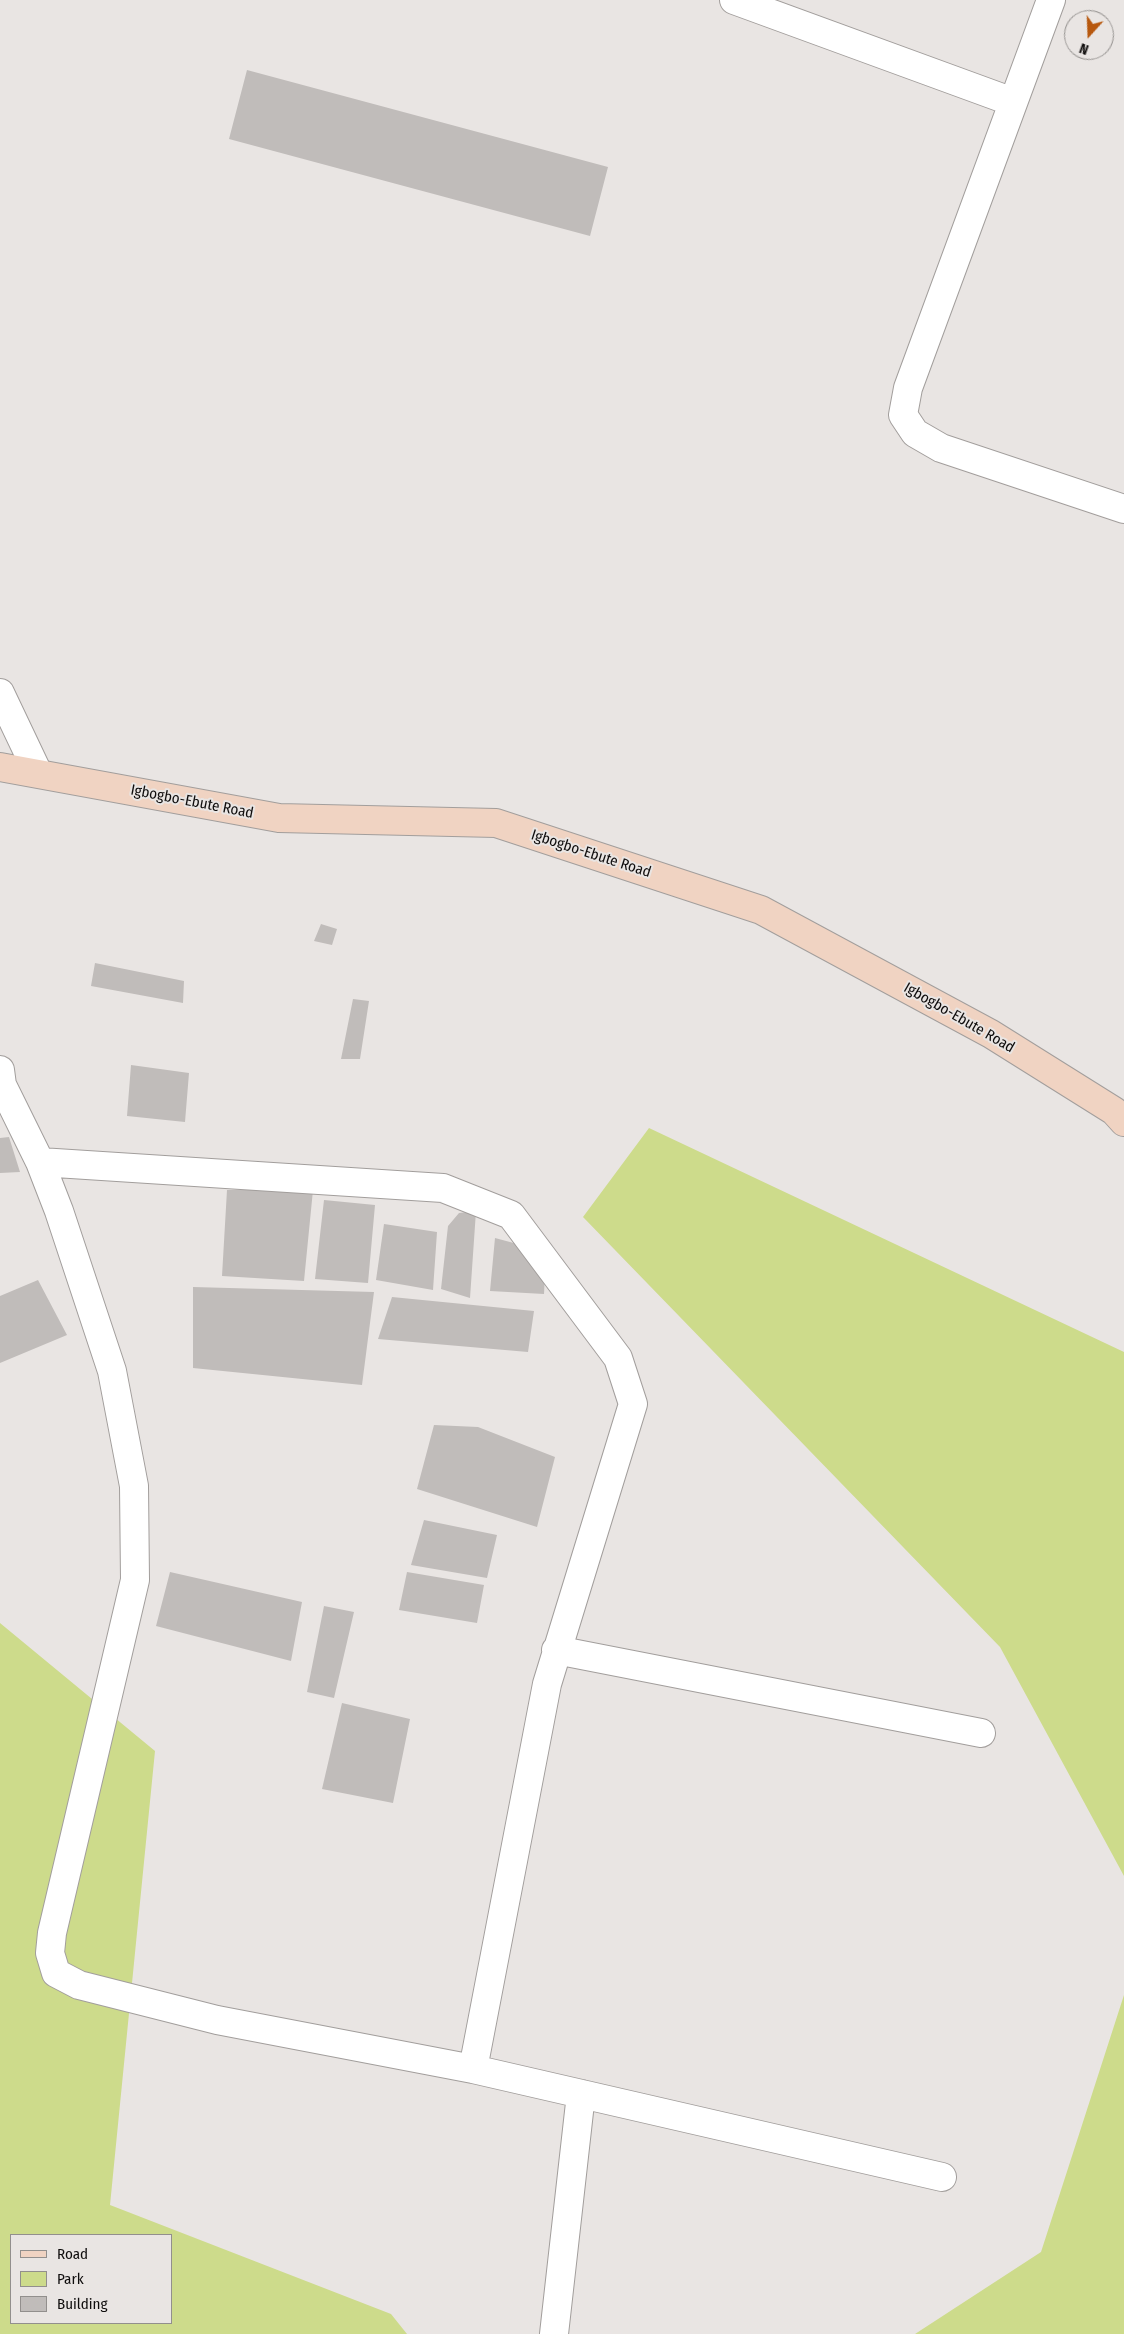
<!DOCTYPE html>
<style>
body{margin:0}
#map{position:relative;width:1124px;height:2334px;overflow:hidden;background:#e9e5e3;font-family:"Fira Sans Condensed",sans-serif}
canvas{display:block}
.legend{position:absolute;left:10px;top:2234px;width:162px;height:90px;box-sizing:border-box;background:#e9e5e3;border:1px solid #928f8d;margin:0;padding:6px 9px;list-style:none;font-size:15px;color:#0f0d0d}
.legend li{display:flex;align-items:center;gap:10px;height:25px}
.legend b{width:25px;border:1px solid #928f8d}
.north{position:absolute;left:1064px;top:10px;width:50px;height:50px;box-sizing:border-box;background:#e9e5e3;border:1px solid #928f8d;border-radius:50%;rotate:200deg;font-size:14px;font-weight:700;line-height:20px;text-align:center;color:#0f0d0d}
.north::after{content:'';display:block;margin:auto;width:18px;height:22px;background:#b7580e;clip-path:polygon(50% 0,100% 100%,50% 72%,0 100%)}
</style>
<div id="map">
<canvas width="1124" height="2334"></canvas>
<ul class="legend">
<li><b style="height:6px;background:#f0d3c2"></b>Road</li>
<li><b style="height:14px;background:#cddb8b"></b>Park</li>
<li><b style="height:14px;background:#c0bcba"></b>Building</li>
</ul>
<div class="north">N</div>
</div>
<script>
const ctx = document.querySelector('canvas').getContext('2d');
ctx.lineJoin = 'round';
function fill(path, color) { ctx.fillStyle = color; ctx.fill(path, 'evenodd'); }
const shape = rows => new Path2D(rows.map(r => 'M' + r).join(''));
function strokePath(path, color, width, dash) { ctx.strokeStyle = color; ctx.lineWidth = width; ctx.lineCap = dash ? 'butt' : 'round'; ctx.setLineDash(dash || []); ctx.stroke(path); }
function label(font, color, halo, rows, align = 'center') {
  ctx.font = font + ' "Fira Sans Condensed",sans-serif'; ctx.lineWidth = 4; ctx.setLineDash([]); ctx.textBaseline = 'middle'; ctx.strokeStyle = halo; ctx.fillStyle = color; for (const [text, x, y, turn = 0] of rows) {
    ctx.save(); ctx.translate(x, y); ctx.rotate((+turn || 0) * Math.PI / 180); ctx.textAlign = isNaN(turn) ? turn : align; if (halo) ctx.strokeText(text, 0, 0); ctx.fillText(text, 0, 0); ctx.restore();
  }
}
fill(shape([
 [649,1128,1124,1352,1124,1876,1000,1647,583,1217],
 [0,1623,155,1751,110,2205,391,2314,407,2334,0,2334],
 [11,2235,171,2235,171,2323,11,2323],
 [1124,1995,1124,2334,915,2334,1041,2252]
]), '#cddb8b');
fill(shape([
 [247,70,608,167,590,236,229,139],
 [321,924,337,929,332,945,314,941],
 [95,963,184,981,183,1003,91,986],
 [353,999,369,1001,360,1059,341,1059],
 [131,1065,189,1073,185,1122,127,1116],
 [9,1137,20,1172,0,1173,0,1138],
 [227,1190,313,1190,304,1281,222,1276],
 [324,1200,375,1205,368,1283,315,1279],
 [476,1211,470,1298,441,1289,448,1226,459,1213],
 [384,1224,437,1232,433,1290,376,1280],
 [495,1238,536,1249,545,1274,544,1294,490,1291],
 [38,1280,67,1335,0,1363,0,1296],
 [193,1287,374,1292,362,1385,193,1368],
 [392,1297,534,1311,528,1352,378,1339],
 [434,1425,478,1427,555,1457,537,1527,417,1489],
 [424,1520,497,1535,487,1578,411,1565],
 [170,1572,302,1602,291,1661,156,1626],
 [407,1572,484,1585,477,1623,399,1610],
 [324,1606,354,1612,334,1698,307,1692],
 [342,1703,410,1719,393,1803,322,1789]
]), '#c0bcba');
const minor = shape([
 [734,0,1013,102],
 [1051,0,908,388,903,415,915,433,941,448,1124,509],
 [0,1070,2,1085,40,1162,59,1211,112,1371,134,1486,135,1580,52,1933,50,1953,56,1973,79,1985,217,2020,473,2069,942,2177],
 [40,1162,443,1188,511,1215,618,1358,633,1404,547,1684,473,2069],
 [556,1650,981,1733],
 [554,2334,581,2094]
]);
const tertiary = shape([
 [0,693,38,773]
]);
const secondary = shape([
 [0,767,279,818,496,823,761,910,991,1034,1114,1111,1124,1122]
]);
strokePath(minor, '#a29e9c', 30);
strokePath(tertiary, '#a29e9c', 30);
strokePath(secondary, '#a29e9c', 30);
strokePath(minor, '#fff', 28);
strokePath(tertiary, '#fff', 28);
strokePath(secondary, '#f0d3c2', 28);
label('15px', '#0f0d0d', '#e9e5e3', [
 ["Igbogbo-Ebute Road",192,802,11],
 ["Igbogbo-Ebute Road",591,854,18],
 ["Igbogbo-Ebute Road",959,1018,30]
]);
</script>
